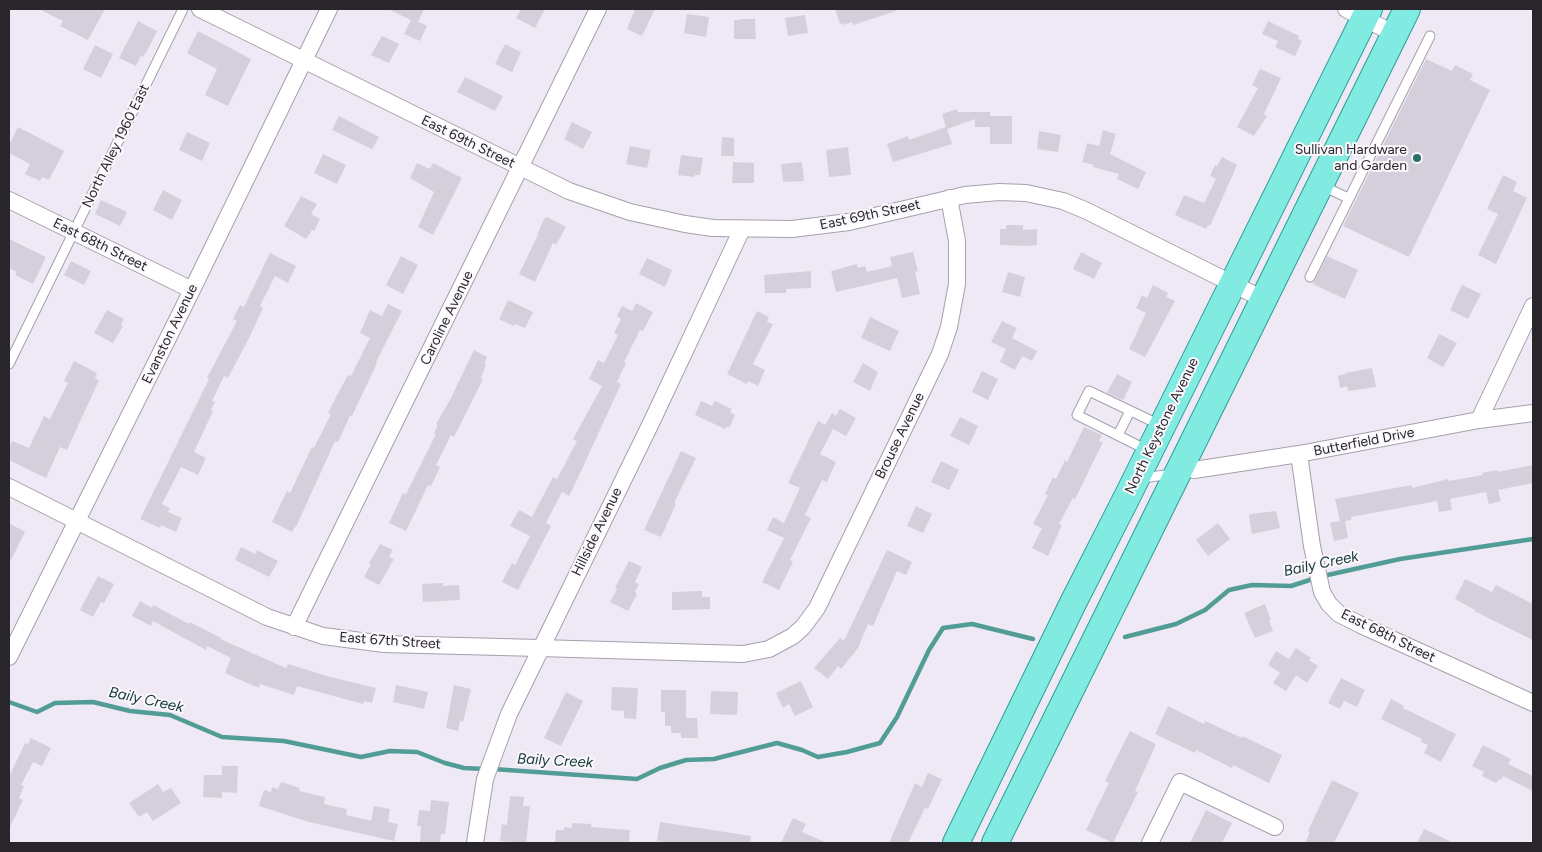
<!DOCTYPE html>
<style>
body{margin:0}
#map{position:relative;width:1542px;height:852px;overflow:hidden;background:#efe9f6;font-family:Figtree,sans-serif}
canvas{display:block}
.frame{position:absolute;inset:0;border:10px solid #28262b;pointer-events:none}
</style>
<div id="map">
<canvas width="1542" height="852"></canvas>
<div class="frame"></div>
</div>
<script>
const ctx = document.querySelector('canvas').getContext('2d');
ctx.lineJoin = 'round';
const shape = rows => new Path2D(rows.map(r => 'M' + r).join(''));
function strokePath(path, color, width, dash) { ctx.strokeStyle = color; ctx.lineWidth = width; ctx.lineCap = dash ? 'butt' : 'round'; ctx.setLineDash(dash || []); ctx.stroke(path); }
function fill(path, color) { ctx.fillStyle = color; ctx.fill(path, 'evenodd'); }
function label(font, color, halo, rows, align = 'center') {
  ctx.font = font + ' Figtree,sans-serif'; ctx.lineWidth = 4; ctx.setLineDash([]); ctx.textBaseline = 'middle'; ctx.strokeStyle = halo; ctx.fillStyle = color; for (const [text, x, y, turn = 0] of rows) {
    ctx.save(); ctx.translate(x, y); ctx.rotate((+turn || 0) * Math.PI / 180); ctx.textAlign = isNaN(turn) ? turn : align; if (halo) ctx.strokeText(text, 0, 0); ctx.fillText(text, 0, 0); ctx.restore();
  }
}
strokePath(shape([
 [1323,576,1400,559,1533,539],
 [1125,637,1176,624,1205,610,1229,590,1252,585,1291,586,1316,578],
 [9,702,37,712,55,703,93,702,130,711,170,715,222,737,284,741,361,757,390,751,417,752,445,763,464,768,485,769],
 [493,769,637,779,660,768,686,760,714,759,777,743,802,750,818,757,847,752,880,743,897,717,929,650,943,628,972,624,1033,639]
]), '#519d95', 4.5);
fill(shape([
 [39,9,105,9,88,40,60,26,63,21],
 [388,9,424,9,418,22,427,26,420,41,404,34,411,20],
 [521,9,545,9,535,28,516,18],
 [635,9,655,9,642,36,627,29],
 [835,9,895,9,896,11,853,25,852,22,844,25,843,23,840,24],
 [687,14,709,17,706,37,684,33],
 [805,15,808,33,788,36,785,18],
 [741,19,755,19,756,39,734,39,734,20,741,20],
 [138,21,157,31,147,51,143,57,141,56,136,66,119,58],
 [1268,21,1299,36,1298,39,1302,41,1295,56,1275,47,1278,41,1262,34],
 [198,31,251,59,228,106,205,95,217,69,187,53],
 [382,36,399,44,389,63,371,55],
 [505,44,521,52,512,72,495,64],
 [95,45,113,54,101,78,83,69],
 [1426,59,1452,71,1455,65,1473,74,1470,80,1490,90,1409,257,1343,226],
 [1260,69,1281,78,1264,114,1267,116,1254,136,1237,127,1258,88,1252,85],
 [465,77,503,96,495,111,457,92],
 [957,109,958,112,990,112,990,116,1012,116,1012,144,990,144,990,127,975,127,975,119,947,129,952,144,893,162,887,144,908,136,909,140,946,127,942,114],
 [339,116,379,137,372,149,332,130],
 [572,122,592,132,583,149,564,139],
 [18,127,64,151,49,180,42,177,40,181,25,174,30,164,9,153,9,145],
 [1103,130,1116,134,1110,154,1146,172,1138,189,1117,179,1119,174,1093,167,1094,165,1082,162,1087,143,1099,146],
 [1039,131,1061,135,1058,152,1037,149],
 [187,132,210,143,202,161,179,150],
 [722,137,734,138,734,156,721,156],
 [630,146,651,150,647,168,626,164],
 [848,147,851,175,829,177,826,150],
 [323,154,346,165,337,184,314,173],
 [681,155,703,158,700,175,695,175,694,177,678,175],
 [1222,157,1237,165,1210,226,1208,225,1206,229,1175,215,1184,195,1204,203,1216,179,1210,176,1215,165,1217,166],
 [733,162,754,163,754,183,732,183],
 [802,162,804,181,783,182,781,164],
 [417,163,430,169,433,163,462,178,433,235,418,227,434,192,410,178],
 [1503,175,1517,182,1513,191,1527,198,1496,264,1478,255,1498,214,1487,209],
 [163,190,182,200,172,220,153,210],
 [301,196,317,204,311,214,320,219,314,231,312,230,306,239,284,226],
 [101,200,127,212,120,226,95,214],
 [547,217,566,227,556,245,553,243,535,282,519,274,538,235,537,235,544,219],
 [1006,225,1023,225,1023,230,1037,229,1037,245,1026,246,1000,245,1000,229,1006,229],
 [9,239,46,257,33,284,15,275,17,272,9,268],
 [913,252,918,271,915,272,920,294,902,298,897,278,836,292,831,271,857,264,858,268,865,266,867,272,892,266,890,257],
 [1081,252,1102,263,1094,279,1073,269],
 [270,253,296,266,288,283,275,276,260,306,263,308,249,338,228,378,224,376,212,401,215,402,211,410,213,411,194,452,206,458,198,475,181,467,162,504,170,508,168,512,182,518,176,532,161,525,160,528,140,519,209,379,207,378,237,321,233,319,240,305,244,307],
 [401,256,418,265,403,294,386,285],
 [1327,256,1358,270,1345,299,1313,284],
 [647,258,672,270,665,287,639,274],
 [71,261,91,271,84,285,64,275],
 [811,271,811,288,786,289,786,293,765,293,764,275],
 [1008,272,1025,277,1020,297,1002,292],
 [1153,285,1168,293,1166,297,1175,301,1145,357,1129,349,1146,313,1136,308,1142,295,1147,298],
 [1462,285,1481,294,1468,319,1450,310],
 [508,300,533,312,525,328,515,324,514,326,499,319],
 [636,303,653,312,643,331,640,330,624,362,626,363,617,382,621,384,576,482,569,496,562,492,546,523,551,526,518,590,502,582,512,563,515,565,530,536,510,526,519,510,532,517,553,477,557,479,577,441,573,439,602,386,589,379,598,360,604,363,618,335,614,333,621,319,617,316,622,306,632,311],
 [388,304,402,311,376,362,377,363,352,416,350,416,338,442,335,441,296,527,295,527,292,532,272,522,287,491,290,493,312,447,314,448,331,414,328,413,335,399,348,375,351,376,370,338,360,333,370,310,382,316],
 [107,310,124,319,121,325,123,326,113,343,94,333],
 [757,311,769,317,767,322,773,324,753,364,765,370,758,386,748,381,747,384,727,374],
 [870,317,899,331,890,351,861,338],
 [1002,321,1017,328,1012,338,1037,351,1032,361,1022,356,1015,370,1000,362,1006,349,991,342],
 [1439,334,1457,343,1443,367,1427,358],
 [474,350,487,357,484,364,486,365,481,378,483,379,454,437,451,435,436,465,440,467,431,486,428,485,406,531,389,523,403,493,406,494,436,434,434,433,438,425,436,424,450,400],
 [74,361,97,373,95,378,99,380,67,450,60,447,46,478,9,460,9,448,12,441,29,448,44,416,50,419,68,383,64,381],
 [863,363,878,372,870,391,853,382],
 [1372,368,1376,387,1348,391,1347,386,1340,388,1338,376,1345,374,1345,373],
 [982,371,998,379,988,400,972,392],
 [1117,374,1132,382,1123,400,1107,393],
 [701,401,712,406,715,401,732,409,730,412,735,415,729,428,727,426,725,429,695,415],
 [840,409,856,418,846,436,825,425,832,413,836,416],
 [960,417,978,426,969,445,950,436],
 [818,421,833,429,820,454,836,462,827,482,822,480,805,515,811,518,790,560,793,562,779,590,762,582,784,538,767,530,773,517,784,523,800,488,788,483],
 [1084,427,1102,435,1099,441,1103,442,1075,499,1073,498,1059,524,1062,525,1048,556,1032,548,1042,528,1033,524,1048,495,1045,494,1053,477,1056,479,1065,460,1067,462],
 [681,451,696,458,674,503,676,504,661,537,644,530],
 [941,461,959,470,949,490,931,482],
 [1533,465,1533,483,1498,490,1501,501,1489,504,1486,492,1450,499,1452,510,1439,512,1437,501,1351,517,1351,520,1345,521,1348,538,1334,541,1330,523,1340,521,1335,499,1412,485,1412,488,1448,479,1449,481,1483,475,1482,473,1498,470,1498,472],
 [916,506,932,514,923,533,907,526],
 [1276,511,1280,528,1252,534,1249,516,1250,514],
 [9,523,25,532,9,564],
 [1218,523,1230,539,1208,556,1196,540],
 [380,544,393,550,389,557,394,559,379,585,364,577,371,564,369,563],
 [241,547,255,554,257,550,278,561,269,577,235,560],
 [887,550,912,562,906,575,897,571,873,626,868,624,858,648,841,669,838,666,828,679,814,668,840,638,844,641],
 [629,561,642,567,635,582,639,584,635,592,637,594,628,611,610,602,617,589,615,588],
 [98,576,114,584,104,603,101,602,93,617,80,610],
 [1465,579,1492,592,1496,585,1533,604,1533,640,1474,611,1475,610,1455,599],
 [443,583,443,586,459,585,460,600,423,602,422,584],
 [702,591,702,597,710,597,710,609,672,610,672,592],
 [140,601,152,608,153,605,189,624,190,622,221,638,220,639,286,668,288,664,330,677,376,688,372,703,364,701,363,704,297,686,294,695,260,684,259,688,238,679,225,673,231,658,207,646,206,650,153,621,151,626,132,616],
 [1265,604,1271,620,1269,621,1273,631,1255,638,1244,613],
 [1296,648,1311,658,1309,660,1318,666,1307,683,1296,675,1286,691,1273,683,1280,673,1268,665,1276,651,1289,659],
 [1341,678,1365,690,1357,707,1344,701,1340,709,1328,703],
 [801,681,813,707,795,716,789,704,783,708,776,693],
 [396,685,428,692,424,709,393,702],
 [454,685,471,689,463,722,460,721,458,731,446,728],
 [612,687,638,688,636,719,624,718,624,711,611,710],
 [661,690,686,690,686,718,697,718,698,738,681,738,681,733,671,733,671,726,665,726,665,712,661,712],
 [711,691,738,692,737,715,710,714],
 [566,692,583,701,561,746,544,738],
 [1391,699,1404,706,1403,708,1456,734,1441,762,1424,753,1428,745,1421,742,1422,739,1381,719],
 [1168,706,1204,724,1205,721,1242,738,1242,736,1282,755,1269,783,1233,765,1232,768,1196,750,1195,753,1155,734],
 [1130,731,1156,744,1135,791,1138,792,1113,843,1086,830,1109,783,1105,781],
 [31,738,51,748,42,766,33,762,21,785,24,786,19,798,23,800,9,829,9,777,25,743,28,744],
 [1483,745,1511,759,1508,764,1533,776,1533,791,1503,776,1501,780,1499,779,1496,783,1482,776,1484,772,1472,766],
 [222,766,238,766,237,793,222,792,222,798,203,797,204,775,222,775],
 [928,773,942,779,928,809,925,808,908,843,889,843,915,783,922,787],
 [1332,780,1359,793,1334,843,1305,843,1310,832,1308,831],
 [281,782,300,788,299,791,325,797,324,804,347,809,346,815,371,821,374,806,390,809,388,822,398,824,394,841,309,822,259,806,264,790,271,792,272,787,278,789],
 [158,784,163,792,171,788,181,803,153,821,147,812,139,817,129,803],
 [510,796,524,797,523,806,530,806,526,843,500,841,502,824,507,825],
 [431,800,449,802,445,834,441,834,440,843,420,843,421,826,417,826,419,810,430,811],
 [1206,810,1232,823,1222,843,1190,843],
 [793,818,806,824,802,832,827,843,781,843],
 [660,822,751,836,750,843,671,843,657,841],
 [572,823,591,824,591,827,630,830,629,843,555,843,556,830,564,830,564,827,572,828],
 [1424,829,1454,843,1417,843]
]), '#d5cfdb');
const lane = shape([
 [1323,186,1348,198],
 [1310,277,1430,36],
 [9,364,183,9],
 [1118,435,1130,411],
 [1149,451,1077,415,1089,391,1160,425],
 [1142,478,1173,474]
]);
const street = shape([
 [200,9,569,191,630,212,685,224,713,228,792,229,849,222,965,195,999,192,1026,193,1063,201,1087,211,1263,299],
 [1346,9,1395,34],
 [9,200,192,290],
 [1479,420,1533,306],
 [1299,454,1312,546,1322,592,1329,604,1339,614,1363,626,1533,703],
 [1194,470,1299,454,1479,420,1533,413],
 [9,487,267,617,323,636,384,644,539,648,743,654,769,649,793,636,803,627,817,608,940,354,949,327,957,284,957,241,949,198],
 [294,627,598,9],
 [9,657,192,290,329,9],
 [475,843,485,779,509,714,652,421,742,229],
 [1150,843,1180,782,1275,827]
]);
const primary = shape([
 [956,843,1073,603,1128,495,1369,9],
 [995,843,1407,9]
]);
strokePath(lane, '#a5a0ac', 11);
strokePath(street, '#a5a0ac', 18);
strokePath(primary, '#2b9e96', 28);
strokePath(lane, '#fff', 9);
strokePath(street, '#fff', 16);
strokePath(primary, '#81ebe2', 26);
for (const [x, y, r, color] of [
 [1417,158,5,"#28716a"]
]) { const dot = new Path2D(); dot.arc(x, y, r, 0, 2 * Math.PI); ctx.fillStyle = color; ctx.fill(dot); strokePath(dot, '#fbf8fd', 2); }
label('14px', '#28262b', '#fbf8fd', [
 ["East 69th Street",468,142,26],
 ["North Alley 1960 East",116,146,-64],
 ["East 69th Street",870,215,-12],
 ["East 68th Street",100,245,26],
 ["Caroline Avenue",447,318,-64],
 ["Evanston Avenue",170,334,-64],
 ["North Keystone Avenue",1162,426,-64],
 ["Brouse Avenue",900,436,-64],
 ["Butterfield Drive",1364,442,-11],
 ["Hillside Avenue",597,532,-64],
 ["East 68th Street",1388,636,26],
 ["East 67th Street",390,641,4]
]);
label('14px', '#28262b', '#fbf8fd', [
 ["Sullivan Hardware",1407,150],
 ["and Garden",1407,166]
], 'right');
label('italic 15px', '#143936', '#fbf8fd', [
 ["Baily Creek",1321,564,-12],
 ["Baily Creek",146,700,12],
 ["Baily Creek",555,761,3]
]);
</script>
